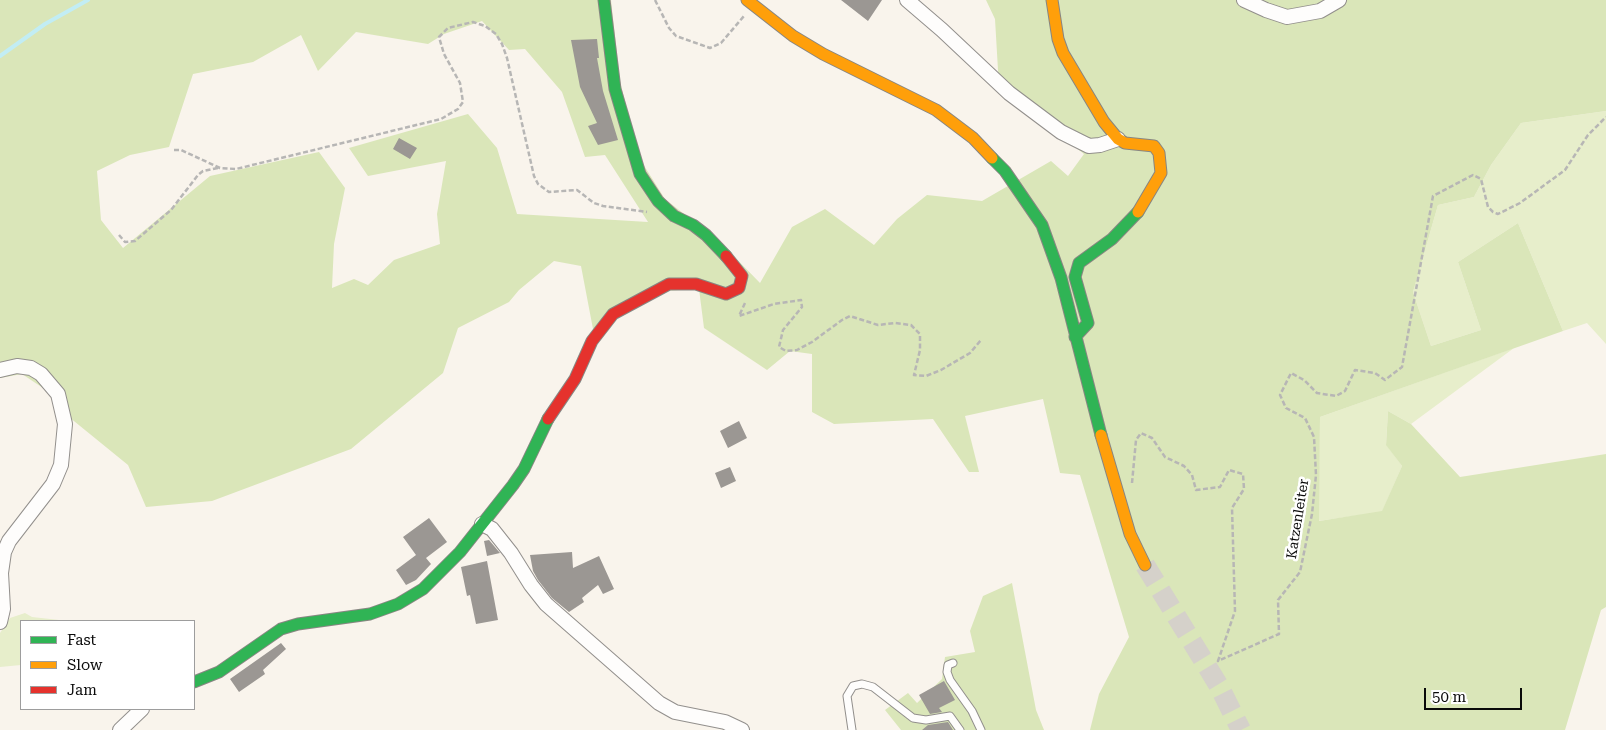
<!DOCTYPE html>
<style>
body{margin:0}
#map{position:relative;width:1606px;height:730px;overflow:hidden;background:#f9f4ec;font-family:"Roboto Serif",serif}
canvas{display:block}
.legend{position:absolute;left:20px;top:620px;width:175px;height:90px;box-sizing:border-box;background:#fff;border:1px solid #9d9d9d;margin:0;padding:6px 9px;list-style:none;font-size:15px;color:#0a0a0a}
.legend li{display:flex;align-items:center;gap:10px;height:25px}
.legend b{width:25px;border:1px solid #9d9d9d}
.scale{position:absolute;left:1424px;top:688px;width:98px;height:22px;box-sizing:border-box;border:2px solid #0a0a0a;border-top:0;padding-left:6px;font-size:15px;line-height:18px;white-space:nowrap;color:#0a0a0a;-webkit-text-stroke:4px #fff;paint-order:stroke}
</style>
<div id="map">
<canvas width="1606" height="730"></canvas>
<ul class="legend">
<li><b style="height:6px;background:#30b455"></b>Fast</li>
<li><b style="height:6px;background:#ff9f0a"></b>Slow</li>
<li><b style="height:6px;background:#e5322d"></b>Jam</li>
</ul>
<div class="scale">50 m</div>
</div>
<script>
const ctx = document.querySelector('canvas').getContext('2d');
ctx.lineJoin = 'round';
function fill(path, color) { ctx.fillStyle = color; ctx.fill(path, 'evenodd'); }
const shape = rows => new Path2D(rows.map(r => 'M' + r).join(''));
function strokePath(path, color, width, dash) { ctx.strokeStyle = color; ctx.lineWidth = width; ctx.lineCap = dash ? 'butt' : 'round'; ctx.setLineDash(dash || []); ctx.stroke(path); }
function label(font, color, halo, rows, align = 'center') {
  ctx.font = font + ' "Roboto Serif",serif'; ctx.lineWidth = 5; ctx.setLineDash([]); ctx.textBaseline = 'middle'; ctx.strokeStyle = halo; ctx.fillStyle = color; for (const [text, x, y, turn = 0] of rows) {
    ctx.save(); ctx.translate(x, y); ctx.rotate((+turn || 0) * Math.PI / 180); ctx.textAlign = isNaN(turn) ? turn : align; if (halo) ctx.strokeText(text, 0, 0); ctx.fillText(text, 0, 0); ctx.restore();
  }
}
fill(shape([
 [1606,111,1606,344,1587,323,1563,331,1518,223,1458,262,1481,330,1431,346,1413,292,1438,205,1474,197,1491,165,1521,123],
 [1514,348,1411,424,1388,411,1386,444,1402,466,1382,512,1318,521,1320,417],
 [25,613,32,617,68,621,21,621,21,665,0,667,0,633,10,618]
]), '#e7eecb');
fill(shape([
 [0,0,611,0,620,81,638,156,665,199,720,242,760,283,792,227,825,209,874,245,897,219,927,195,982,201,1051,161,1068,176,1084,154,999,87,995,19,986,0,1606,0,1606,111,1521,123,1491,165,1474,197,1438,205,1413,292,1431,346,1481,330,1458,262,1518,223,1563,331,1320,417,1319,521,1382,511,1402,466,1386,445,1388,411,1411,424,1460,477,1606,454,1606,607,1601,610,1565,730,1090,730,1099,694,1129,637,1080,475,1060,473,1043,399,965,416,979,472,969,472,933,419,834,424,812,412,812,354,790,351,767,370,704,328,699,289,663,291,593,329,581,266,554,261,519,290,509,302,458,328,443,373,351,449,212,501,146,507,128,465,69,417,52,394,22,374,0,378],
 [482,21,509,50,525,49,562,92,585,157,605,155,648,222,517,214,497,148,468,114,349,148,368,176,446,161,437,214,440,244,394,260,368,285,354,279,332,288,334,244,345,188,319,152,210,176,123,248,101,220,97,171,130,155,169,147,193,74,253,62,301,35,318,71,356,32,428,44,444,34],
 [1012,583,1036,710,1044,730,901,730,885,710,908,693,917,703,942,679,945,657,975,652,970,631,983,596]
]), '#dae6b9');
strokePath(shape([
 [0,56,45,24,88,0]
]), '#c2edf4', 4);
fill(shape([
 [841,0,882,0,868,21],
 [597,39,599,58,597,58,603,91,618,140,598,145,588,126,597,123,580,87,571,40],
 [399,138,417,148,410,159,393,149],
 [739,421,747,438,728,448,720,431],
 [730,467,736,481,721,488,715,473],
 [429,518,447,542,426,558,431,564,416,580,406,585,396,570,416,555,403,537],
 [489,540,500,553,487,556,484,541],
 [572,552,573,568,599,556,614,589,603,594,598,585,582,598,584,602,569,612,552,598,538,580,533,571,530,555],
 [487,561,498,620,476,624,470,595,467,596,461,567],
 [281,643,286,649,263,670,265,674,239,692,230,679],
 [944,681,955,700,939,708,942,712,930,714,919,695],
 [948,722,953,730,922,730,928,725]
]), '#9b9793');
strokePath(shape([
 [1145,565,1219,686,1241,730]
]), '#d5d1ca', 20, [20, 10]);
const lane = shape([
 [953,663,948,665,947,672,950,680,972,711,981,730],
 [852,730,847,696,853,686,862,684,873,687,913,718,926,720,950,716,960,730]
]);
const street = shape([
 [907,0,942,30,1009,93,1061,132,1089,146,1100,145,1118,139],
 [1244,0,1266,10,1287,17,1320,11,1339,0],
 [0,370,17,366,31,368,41,374,58,394,65,424,61,465,53,484,9,541,4,552,1,573,3,609,0,622],
 [482,524,492,529,511,553,531,585,546,604,659,703,675,712,725,722,742,730],
 [120,730,142,709]
]);
const fast = shape([
 [604,0,615,89,640,174,658,201,674,216,693,225,706,235,726,256],
 [992,158,1005,171,1042,225,1061,278,1101,435],
 [1075,337,1088,323,1075,277,1079,263,1112,239,1138,212],
 [194,682,219,672,281,629,298,624,370,614,398,604,423,589,460,552,513,485,524,469,548,419]
]);
const slow = shape([
 [747,0,793,36,823,54,936,110,973,138,992,158],
 [1052,0,1058,39,1063,53,1104,122,1118,139,1125,143,1154,146,1159,153,1161,173,1138,212],
 [1101,435,1130,534,1145,565]
]);
const jam = shape([
 [548,419,575,379,592,341,613,314,669,284,696,284,726,294,739,288,742,276,726,256]
]);
strokePath(lane, '#928f8c', 9);
strokePath(street, '#928f8c', 16);
strokePath(fast, '#888682', 13);
strokePath(slow, '#888682', 13);
strokePath(jam, '#888682', 13);
strokePath(shape([
 [655,0,669,28,676,36,710,48,721,43,744,16],
 [174,150,181,150,220,168,236,169,441,119,458,109,463,102,460,83,444,54,439,37,448,28,473,22,485,26,496,34,502,44,507,58,534,176,538,184,549,192,577,190,594,203,603,206,647,212],
 [119,235,125,242,135,241,171,210,198,175,203,171,218,168],
 [745,303,739,316,774,304,801,300,802,307,783,330,779,347,786,351,797,350,812,342,842,320,850,316,878,325,895,323,911,325,920,334,920,350,914,375,926,376,941,370,970,353,981,340],
 [1132,483,1136,440,1141,433,1152,438,1165,457,1184,466,1192,475,1196,490,1220,487,1229,470,1243,474,1244,489,1232,508,1235,611,1218,661,1279,634,1278,600,1300,572,1312,514,1316,475,1314,437,1305,418,1286,408,1280,395,1291,373,1304,380,1317,393,1336,396,1345,391,1355,370,1375,373,1385,380,1402,367,1433,196,1473,175,1481,179,1488,207,1493,212,1498,214,1520,203,1565,170,1588,135,1606,117]
]), '#b7b6b5', 2.5, [5, 2.5]);
strokePath(lane, '#fefdfc', 7);
strokePath(street, '#fefdfc', 14);
strokePath(fast, '#30b455', 11);
strokePath(slow, '#ff9f0a', 11);
strokePath(jam, '#e5322d', 11);
label('14px', '#0a0a0a', '#fff', [
 ["Katzenleiter",1298,519,-81]
]);
</script>
